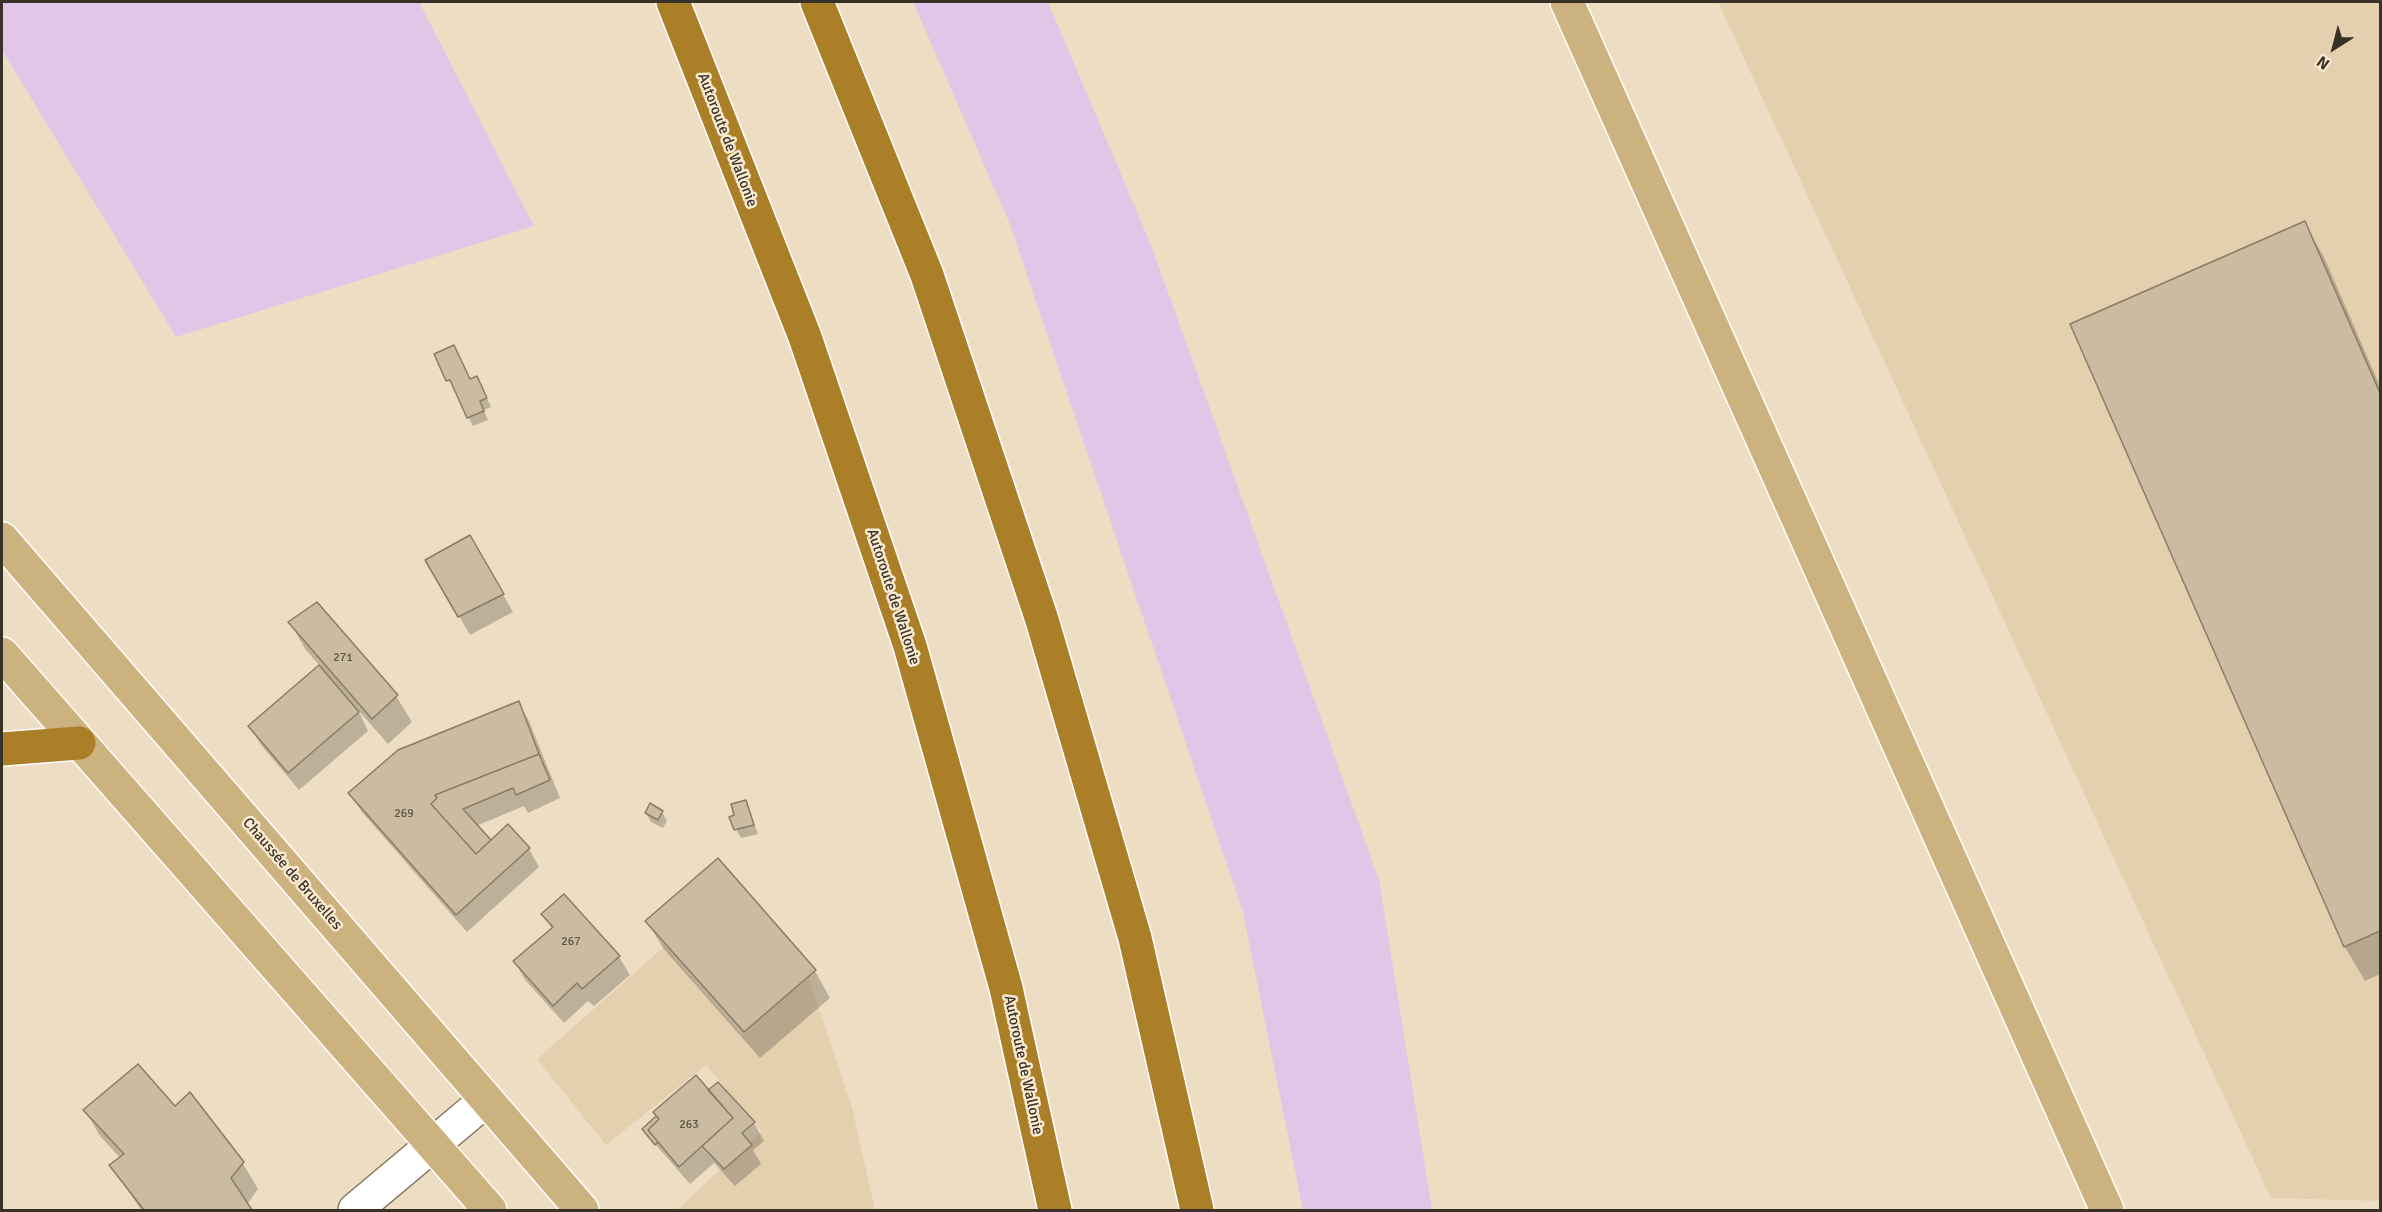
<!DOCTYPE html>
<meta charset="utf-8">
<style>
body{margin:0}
#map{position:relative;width:2382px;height:1212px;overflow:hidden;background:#edddc2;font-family:Signika,sans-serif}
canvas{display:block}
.frame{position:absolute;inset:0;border:3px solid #373127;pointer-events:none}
.north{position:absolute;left:2304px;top:18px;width:60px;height:60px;-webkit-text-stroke:4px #faeacf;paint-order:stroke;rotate:216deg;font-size:16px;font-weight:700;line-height:24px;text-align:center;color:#373127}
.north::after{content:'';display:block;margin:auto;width:21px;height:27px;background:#373127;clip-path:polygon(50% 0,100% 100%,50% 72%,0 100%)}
</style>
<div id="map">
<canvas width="2382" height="1212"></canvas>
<div class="frame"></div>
<div class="north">N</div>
</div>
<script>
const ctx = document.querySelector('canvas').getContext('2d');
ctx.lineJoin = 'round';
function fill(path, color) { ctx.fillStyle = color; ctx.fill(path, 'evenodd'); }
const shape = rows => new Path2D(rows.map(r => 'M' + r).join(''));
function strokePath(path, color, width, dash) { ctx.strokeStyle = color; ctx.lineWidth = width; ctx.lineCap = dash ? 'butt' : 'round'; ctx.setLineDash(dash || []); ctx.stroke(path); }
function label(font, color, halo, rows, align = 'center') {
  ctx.font = font + ' Signika,sans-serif'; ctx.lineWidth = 5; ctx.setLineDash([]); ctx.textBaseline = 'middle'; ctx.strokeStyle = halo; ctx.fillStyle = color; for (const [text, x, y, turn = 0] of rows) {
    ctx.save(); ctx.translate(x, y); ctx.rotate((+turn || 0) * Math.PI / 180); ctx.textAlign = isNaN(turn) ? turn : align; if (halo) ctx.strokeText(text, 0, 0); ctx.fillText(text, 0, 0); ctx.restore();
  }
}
fill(shape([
 [1718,2,2380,2,2380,1201,2271,1198],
 [665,946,742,1036,806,969,852,1108,875,1210,677,1210,761,1131,706,1065,606,1145,537,1059]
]), '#e4d0af');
fill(shape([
 [2,2,419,2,534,226,176,337,2,50],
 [913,2,1048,2,1151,245,1379,880,1432,1210,1303,1210,1243,912,1009,222]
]), '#e1c6e7');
fill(shape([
 [2304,223,2324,257,2380,386,2380,974,2365,981,2345,947,2072,325],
 [436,354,481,386,491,407,484,410,488,420,473,426],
 [470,537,513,612,470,635,428,561],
 [290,622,396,696,412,722,388,744,358,710,368,731,299,790,261,745,250,727,320,666,305,649],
 [518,703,529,721,560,798,528,813,524,806,476,826,490,843,529,849,539,867,467,932,361,811,350,793],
 [746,802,758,834,741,838,736,829,736,816],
 [651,805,662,812,667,821,663,828,651,822,646,813],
 [564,896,619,957,630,975,594,1006,588,1001,564,1023,525,980,515,962,552,929,543,914],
 [647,921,815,971,830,998,760,1058,663,948],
 [175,1108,242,1162,258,1189,248,1203,252,1210,141,1210,111,1165,120,1158,100,1136,85,1110],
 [655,1113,754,1123,764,1141,753,1150,761,1164,735,1186,714,1163,690,1184,643,1130,657,1117]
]), '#0003');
const building = shape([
 [2305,221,2380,393,2380,931,2344,947,2070,324,2305,221],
 [454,345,470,379,477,376,487,398,480,401,484,411,467,418,450,380,446,381,434,354,454,345],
 [470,535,504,594,458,617,425,560,470,535],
 [317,602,398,695,372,719,288,622,317,602],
 [319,665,359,712,288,773,248,726,319,665],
 [519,701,539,754,435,795,437,798,431,804,476,854,508,824,530,848,456,915,348,793,398,750,519,701],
 [539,754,550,780,516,795,513,788,463,809,491,840,476,854,431,804,437,798,435,795,539,754],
 [746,800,754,825,734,830,729,817,734,815,731,804,746,800],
 [650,803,663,811,658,820,645,813,650,803],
 [718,858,816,970,744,1032,645,921,718,858],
 [564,894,620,956,582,989,577,983,553,1006,513,961,553,927,541,914,564,894],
 [138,1064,175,1106,190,1092,244,1162,231,1178,252,1210,144,1210,109,1165,124,1154,83,1110,138,1064],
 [696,1075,733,1118,679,1167,648,1130,659,1119,653,1112,696,1075],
 [718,1082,755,1122,742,1133,752,1145,724,1169,702,1146,733,1118,708,1090,718,1082],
 [656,1116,659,1119,648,1130,658,1142,655,1145,642,1129,656,1116]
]);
fill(building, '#cabba1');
strokePath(building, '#8a7c64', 1.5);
const minor = shape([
 [355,1210,486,1100]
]);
const major = shape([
 [1567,2,2107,1210],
 [2,539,582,1210],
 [2,654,490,1210]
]);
const highway = shape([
 [673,2,805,337,910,646,1006,988,1055,1210],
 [817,2,927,275,1042,620,1135,938,1197,1210],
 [2,749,79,743]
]);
strokePath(minor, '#867760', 36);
strokePath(major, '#fff', 36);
strokePath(highway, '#fff', 36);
strokePath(minor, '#fff', 33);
strokePath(major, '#ccb27e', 33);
strokePath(highway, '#aa7f28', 33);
label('12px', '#5c5446', null, [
 ["271",343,658],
 ["269",404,814],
 ["267",571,942],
 ["263",689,1125]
]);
label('15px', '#373127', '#faeacf', [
 ["Autoroute de Wallonie",727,140,69],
 ["Autoroute de Wallonie",893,597,72],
 ["Chaussée de Bruxelles",292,874,49],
 ["Autoroute de Wallonie",1023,1065,78]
]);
</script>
